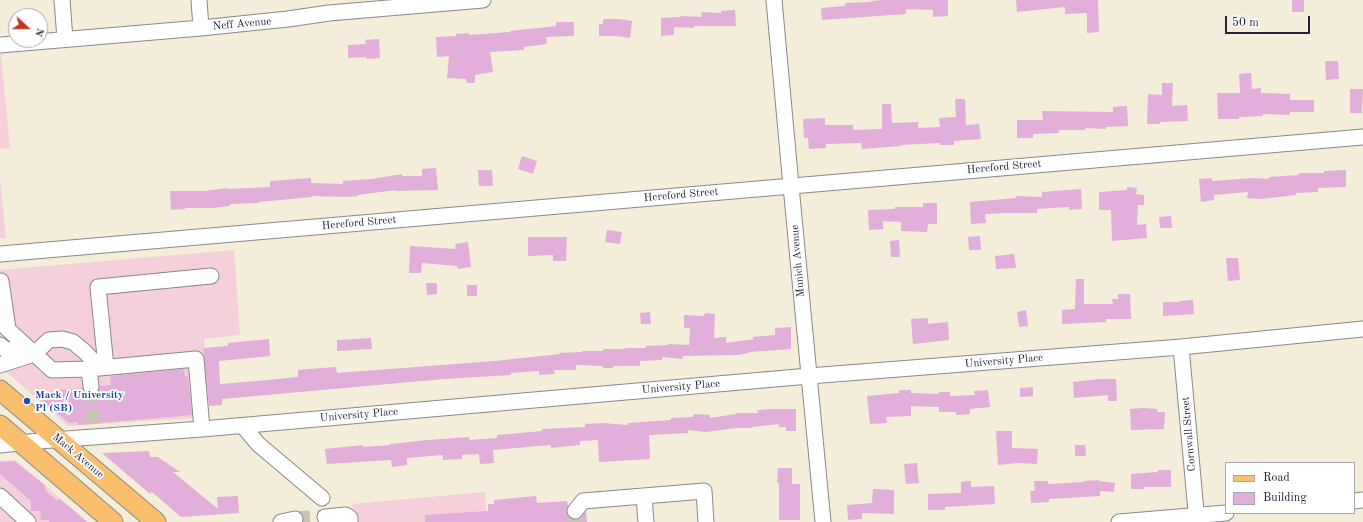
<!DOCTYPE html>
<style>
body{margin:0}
#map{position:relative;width:1363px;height:522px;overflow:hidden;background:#f3edd9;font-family:"Old Standard TT",serif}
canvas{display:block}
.legend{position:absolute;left:1225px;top:462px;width:130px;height:52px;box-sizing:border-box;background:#fff;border:1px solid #a7a7b1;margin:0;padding:5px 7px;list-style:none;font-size:12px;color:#22223b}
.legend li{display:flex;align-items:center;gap:8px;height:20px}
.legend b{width:20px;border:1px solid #a7a7b1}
.north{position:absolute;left:8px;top:8px;width:40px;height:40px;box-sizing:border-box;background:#fff;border:1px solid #a7a7b1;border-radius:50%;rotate:111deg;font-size:11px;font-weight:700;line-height:16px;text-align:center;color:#22223b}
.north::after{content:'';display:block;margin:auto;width:14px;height:18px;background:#c8321e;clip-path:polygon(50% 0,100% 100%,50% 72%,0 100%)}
.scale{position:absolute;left:1225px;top:16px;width:85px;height:18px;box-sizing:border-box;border:2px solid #22223b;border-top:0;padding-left:5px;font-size:12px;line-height:14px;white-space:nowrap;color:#22223b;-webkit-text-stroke:3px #fff;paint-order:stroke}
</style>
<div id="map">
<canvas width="1363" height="522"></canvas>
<ul class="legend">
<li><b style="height:5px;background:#f9bf6d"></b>Road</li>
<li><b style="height:11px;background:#e1afd9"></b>Building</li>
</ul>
<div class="north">N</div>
<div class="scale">50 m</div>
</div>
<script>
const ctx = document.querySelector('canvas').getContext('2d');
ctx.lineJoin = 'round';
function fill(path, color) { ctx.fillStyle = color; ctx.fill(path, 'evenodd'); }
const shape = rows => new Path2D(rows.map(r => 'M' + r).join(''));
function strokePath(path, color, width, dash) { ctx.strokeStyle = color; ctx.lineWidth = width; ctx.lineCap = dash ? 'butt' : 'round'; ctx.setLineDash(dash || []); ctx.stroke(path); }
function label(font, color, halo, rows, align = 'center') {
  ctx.font = font + ' "Old Standard TT",serif'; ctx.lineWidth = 3.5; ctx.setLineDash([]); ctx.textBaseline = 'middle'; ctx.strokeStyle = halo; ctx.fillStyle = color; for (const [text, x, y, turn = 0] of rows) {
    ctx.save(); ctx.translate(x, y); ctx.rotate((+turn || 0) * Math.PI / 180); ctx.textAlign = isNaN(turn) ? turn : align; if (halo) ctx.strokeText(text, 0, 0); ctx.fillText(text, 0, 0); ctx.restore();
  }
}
fill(shape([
 [0,54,1,54,10,148,0,149],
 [0,178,6,238,0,238],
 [234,250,240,335,204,339,209,417,68,426,0,366,0,270],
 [15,460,88,522,0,522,0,461],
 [485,492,487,522,354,522,352,504]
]), '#f5cfda');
fill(shape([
 [883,0,948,0,948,16,933,17,933,10,906,9,906,14,822,20,821,8,845,6,845,3,871,2,871,1],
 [1016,0,1098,0,1099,32,1087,33,1087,13,1065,14,1065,7,1017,12],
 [1292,0,1304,0,1304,12,1292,12],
 [735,10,736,26,694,26,694,28,674,27,674,35,661,36,661,18,680,17,680,16,701,17,702,12,721,13,721,11],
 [603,19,619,19,632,21,630,38,616,36,599,36,599,24,603,24],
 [556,22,574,22,574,36,546,37,547,44,524,47,524,50,490,52,493,72,475,75,475,83,467,83,466,79,447,78,449,56,437,57,436,37,456,36,456,34,469,33,469,35,510,32,510,31,556,26],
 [379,39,380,58,367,59,366,57,348,58,348,45,366,44,365,40],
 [1325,61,1338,61,1339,79,1326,80],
 [1251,73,1252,89,1261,88,1261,93,1290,94,1290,100,1314,100,1314,112,1290,112,1290,115,1263,114,1263,116,1239,117,1239,119,1218,119,1217,93,1240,93,1239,74],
 [1162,83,1173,83,1172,106,1187,105,1188,121,1160,122,1160,124,1147,124,1148,94,1162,95],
 [1350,89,1363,89,1362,113,1350,113],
 [955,99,965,99,966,125,979,124,981,139,954,141,954,145,940,145,940,143,901,145,901,146,862,149,861,143,826,144,826,148,809,149,808,138,804,138,803,119,825,118,825,125,853,125,853,130,882,129,882,104,891,104,892,123,918,122,918,128,940,127,939,118,956,117],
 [1127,106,1128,126,1106,127,1106,129,1085,128,1085,130,1059,130,1059,133,1033,134,1033,138,1017,138,1017,120,1043,120,1042,111,1113,112,1113,107],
 [522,156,537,161,533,174,518,169],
 [436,168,438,190,395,191,395,190,358,195,358,196,344,197,312,196,312,197,259,202,259,203,230,204,230,206,213,208,185,208,185,209,171,210,170,191,204,191,228,188,228,189,270,187,270,181,311,178,311,183,343,184,343,181,372,179,402,174,402,176,422,176,422,169],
 [478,170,492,170,493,186,479,186],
 [1346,170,1346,187,1318,188,1318,192,1296,193,1296,195,1261,199,1247,198,1248,192,1214,195,1214,200,1201,202,1199,179,1212,178,1212,181,1252,178,1269,179,1269,177,1299,175,1299,173,1324,173,1324,171],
 [1127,187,1137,188,1136,194,1144,195,1144,205,1138,205,1137,225,1146,224,1147,238,1112,241,1111,210,1099,210,1099,192,1127,190],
 [1081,189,1082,209,1069,210,1069,207,1037,209,1037,213,1007,213,985,214,986,223,971,224,970,202,1016,198,1016,196,1042,197,1042,192],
 [923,203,937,203,937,224,928,224,927,232,901,231,901,222,883,221,883,229,869,230,868,210,895,209,895,207,923,207],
 [1171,216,1172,228,1160,228,1159,217],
 [607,230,622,232,620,244,605,242],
 [980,236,981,250,969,250,968,237],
 [528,237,567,237,566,261,553,261,553,255,528,256],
 [899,240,900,257,891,257,890,241],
 [468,242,471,267,458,269,457,266,422,263,421,273,409,273,410,246,456,249,455,244],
 [1014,254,1016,268,996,269,995,256],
 [1226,258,1238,258,1240,280,1228,281],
 [1076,279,1084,279,1084,304,1113,304,1112,299,1118,299,1118,294,1130,294,1131,319,1106,319,1106,322,1062,324,1062,310,1075,309],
 [426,283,437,283,437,294,427,295],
 [467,285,477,285,477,296,467,296],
 [1193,300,1194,314,1163,316,1163,302,1180,302,1180,301],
 [1026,310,1028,326,1019,327,1017,312],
 [650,312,651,324,641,324,640,313],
 [705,313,715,314,714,338,726,337,726,343,754,339,753,337,775,335,775,328,791,327,791,349,749,352,749,353,737,355,683,356,683,359,662,357,662,360,640,361,640,366,613,366,613,368,603,368,603,366,576,365,576,370,554,370,555,374,539,375,539,371,511,373,511,375,444,379,222,399,222,405,209,406,203,348,228,346,228,343,269,339,270,356,219,361,220,384,257,381,298,377,298,370,322,368,336,367,337,373,495,361,560,354,559,353,582,352,582,351,603,351,603,349,625,349,625,348,646,348,646,346,668,345,668,344,689,345,690,328,684,328,684,315,704,316],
 [928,318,928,324,948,322,949,340,913,344,911,319],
 [371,338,372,349,337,351,337,340],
 [184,369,185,377,188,376,192,415,78,425,78,422,69,423,42,400,51,391,82,388,84,392,87,395,92,396,97,394,99,391,100,386,111,385,110,376],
 [1099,379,1116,379,1117,401,1108,401,1108,395,1074,398,1073,382],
 [1033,387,1033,396,1020,397,1020,388],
 [899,390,911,390,911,393,939,394,939,392,950,392,950,396,975,395,974,391,988,390,990,407,970,409,970,414,956,415,956,412,939,412,939,407,911,406,911,416,886,417,887,423,870,424,867,396,899,393],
 [1143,408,1157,409,1157,412,1165,412,1164,429,1131,430,1130,409],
 [773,409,796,409,796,431,786,431,786,427,779,427,779,424,752,427,752,428,737,428,706,432,688,430,688,433,649,435,650,459,599,462,598,440,580,441,580,445,551,448,551,445,493,450,494,463,480,464,479,454,462,455,462,459,443,460,443,455,407,458,407,465,392,467,391,460,327,464,325,449,363,445,363,447,390,445,390,444,428,440,469,437,469,440,497,438,497,435,542,431,542,429,585,427,585,424,602,423,628,425,628,423,671,420,671,418,693,417,694,414,710,415,710,418,736,414,736,413,758,413,757,410],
 [996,431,1012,431,1012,448,1038,449,1037,464,1018,463,998,465],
 [1075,445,1085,445,1086,456,1075,456],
 [149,451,150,457,158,457,180,472,173,472,218,509,217,497,238,496,239,513,181,517,152,492,150,494,102,453],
 [14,461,45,485,45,490,56,500,60,499,87,522,49,522,49,520,41,520,40,511,31,511,31,501,0,474,0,462],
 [917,463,919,483,906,484,904,464],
 [778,468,792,468,792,484,800,484,800,520,779,520,779,483,777,483],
 [1158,470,1171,470,1171,487,1144,487,1144,489,1131,489,1131,474,1158,472],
 [1099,480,1099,481,1115,483,1114,492,1100,491,1100,496,1049,499,1049,502,1031,503,1030,491,1035,491,1034,481,1048,481,1048,484,1084,482,1084,481],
 [971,481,971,487,994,486,995,504,945,507,945,510,928,510,928,494,961,493,961,482],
 [873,489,894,490,894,514,862,513,862,519,848,520,847,505,872,503],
 [536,496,537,503,567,501,568,506,566,510,567,514,569,518,573,520,578,519,586,511,587,522,425,522,425,515,488,511,488,504,494,504,494,500]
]), '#e1afd9');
strokePath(shape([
 [91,387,93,424],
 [575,511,576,522],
 [295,519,325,517]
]), '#c9c4b9', 15, [15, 8]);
const minor = shape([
 [62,0,65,39],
 [199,0,201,28],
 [774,0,791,186,823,522],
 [0,45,201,28,288,19,329,13,483,0],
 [0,254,1363,137],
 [0,281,1,281,8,329],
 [0,322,52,370,89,369,91,387],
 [0,345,7,351,24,345],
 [1181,347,1197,522],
 [0,365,34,354,49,340,62,339,73,342,85,352,99,367],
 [106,367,98,287,211,276],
 [89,369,196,359,202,429],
 [243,426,258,444,322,498],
 [0,445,39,441,202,429,809,376,1181,347,1363,329],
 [0,496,28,522],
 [644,496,646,522],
 [1354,501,1363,500],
 [575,511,583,501,704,491,706,522],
 [325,517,346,515,350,518,350,522],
 [281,522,295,519],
 [1119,522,1226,513]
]);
const major = shape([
 [0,390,156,522],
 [0,425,113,522]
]);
strokePath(minor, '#8a888a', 17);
strokePath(major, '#8a888a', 21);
strokePath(minor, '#fff', 15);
strokePath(major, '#f9bf6d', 19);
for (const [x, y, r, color] of [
 [27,401,4,"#1a4fb4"]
]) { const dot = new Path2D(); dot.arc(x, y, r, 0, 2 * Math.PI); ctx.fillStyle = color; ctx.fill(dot); strokePath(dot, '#fff', 1.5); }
label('11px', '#22223b', '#fff', [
 ["Neff Avenue",242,24,-5],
 ["Hereford Street",1004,167,-5],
 ["Hereford Street",681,195,-5],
 ["Hereford Street",359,223,-5],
 ["Munich Avenue",798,261,-95],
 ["University Place",1004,361,-5],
 ["University Place",681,387,-5],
 ["University Place",359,415,-5],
 ["Cornwall Street",1189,434,-95],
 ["Mack Avenue",78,456,40]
]);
label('bold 11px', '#164399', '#fff', [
 ["Mack / University",35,395],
 ["Pl (SB)",35,408]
], 'left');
</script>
